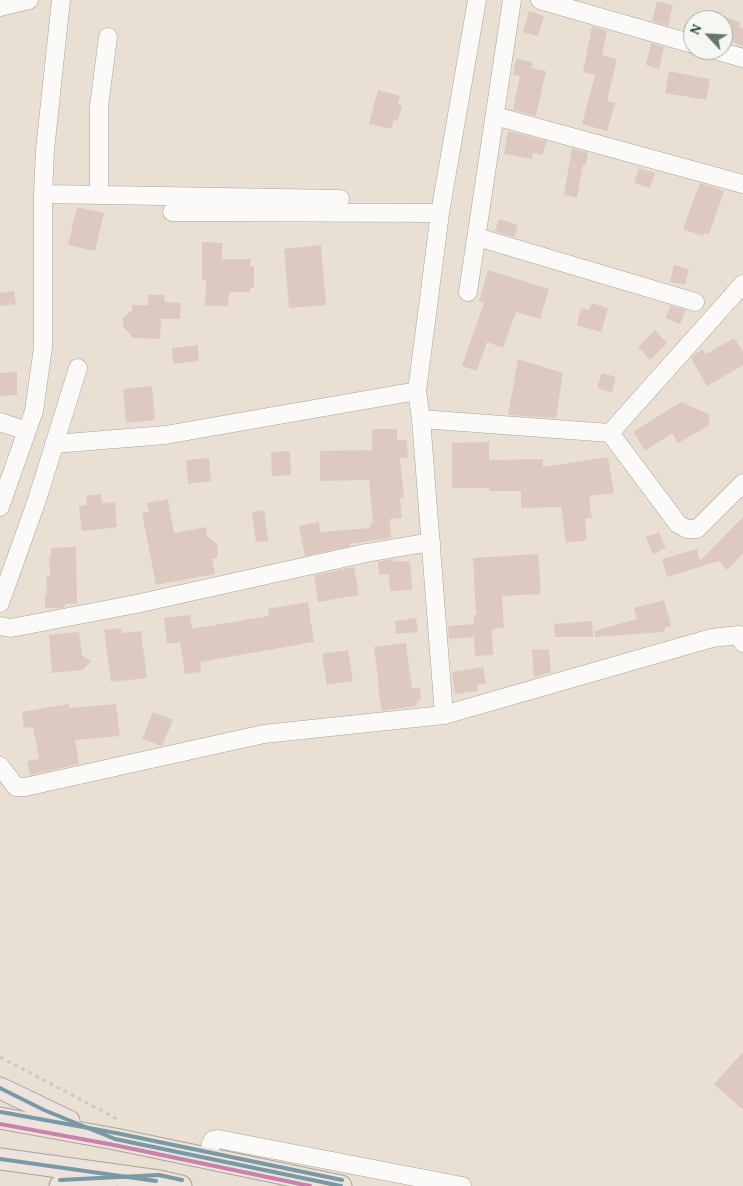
<!DOCTYPE html>
<style>
body{margin:0}
#map{position:relative;width:743px;height:1186px;overflow:hidden;background:#e9e0d3;font-family:"Gentium Book Plus",serif}
canvas{display:block}
.north{position:absolute;left:683px;top:10px;width:50px;height:50px;box-sizing:border-box;background:#f6f6f2;border:1px solid #a0aca6;border-radius:50%;rotate:295deg;font-size:14px;font-weight:700;line-height:20px;text-align:center;color:#1f3d34}
.north::after{content:'';display:block;margin:auto;width:18px;height:22px;background:#66766c;clip-path:polygon(50% 0,100% 100%,50% 72%,0 100%)}
</style>
<div id="map">
<canvas width="743" height="1186"></canvas>
<div class="north">N</div>
</div>
<script>
const ctx = document.querySelector('canvas').getContext('2d');
ctx.lineJoin = 'round';
function fill(path, color) { ctx.fillStyle = color; ctx.fill(path, 'evenodd'); }
const shape = rows => new Path2D(rows.map(r => 'M' + r).join(''));
function strokePath(path, color, width, dash) { ctx.strokeStyle = color; ctx.lineWidth = width; ctx.lineCap = dash ? 'butt' : 'round'; ctx.setLineDash(dash || []); ctx.stroke(path); }
fill(shape([
 [657,1,673,5,668,26,652,21],
 [529,11,544,16,538,36,523,32],
 [723,16,740,22,739,27,743,28,743,46,723,39],
 [592,26,607,31,602,55,617,59,607,101,615,103,607,131,582,124,595,75,583,72],
 [651,43,664,47,659,69,646,65],
 [516,59,533,62,531,68,546,71,536,116,513,110,520,76,513,75],
 [669,71,710,79,706,100,665,93],
 [378,90,400,96,398,104,402,106,398,121,394,120,391,129,369,124],
 [508,131,547,141,542,155,533,153,532,159,504,154],
 [572,148,588,153,586,165,583,165,577,198,564,195],
 [639,168,655,173,650,188,634,183],
 [700,183,724,191,709,235,704,233,703,236,683,229],
 [77,207,104,213,95,251,68,245],
 [499,219,518,225,514,237,495,231],
 [202,242,222,243,222,259,251,259,250,266,254,266,254,288,250,288,250,292,229,292,228,306,205,306,206,280,202,280],
 [321,245,326,305,289,308,284,249],
 [674,265,689,269,685,285,670,282],
 [488,270,549,289,540,319,516,312,503,348,487,342,477,371,462,366,484,303,479,301],
 [14,291,16,304,0,306,0,293],
 [148,295,164,295,165,302,181,303,180,319,161,319,160,339,133,338,123,326,123,318,132,310,132,305,148,305],
 [592,303,608,308,601,332,577,325,581,308,589,310],
 [671,306,686,310,680,324,665,318],
 [655,330,667,343,650,360,638,347],
 [734,338,743,352,743,365,707,386,691,358,702,349,706,354],
 [198,345,199,361,173,364,172,348],
 [518,359,563,373,556,418,508,415],
 [17,372,17,395,0,396,0,373],
 [602,373,616,377,612,393,597,388],
 [152,386,155,420,126,423,123,389],
 [681,402,707,413,710,418,708,426,678,443,672,433,645,451,633,432],
 [372,429,397,429,397,440,407,440,408,458,400,458,404,498,400,498,402,518,390,519,391,538,350,544,351,546,305,556,299,526,319,522,320,532,370,528,370,523,373,523,369,480,320,481,320,451,372,450],
 [489,442,489,460,543,459,543,467,608,457,614,493,589,496,592,518,585,519,587,540,566,543,561,507,521,508,521,491,489,491,489,488,452,488,452,443],
 [290,451,291,475,272,476,271,452],
 [209,458,211,481,188,484,186,460],
 [101,494,102,503,115,502,117,527,82,531,79,506,87,505,86,496],
 [168,499,174,533,206,527,207,536,217,544,218,552,217,558,212,559,215,574,156,585,142,513,149,512,147,503],
 [264,510,268,541,256,542,252,512],
 [743,517,743,553,727,570,719,561,667,577,662,559,697,549,700,561],
 [659,532,666,548,653,554,646,537],
 [76,547,77,603,65,604,65,607,60,608,45,608,45,594,47,594,46,577,50,577,49,557,51,557,51,548],
 [538,554,541,594,502,596,504,628,492,629,493,655,475,656,474,637,449,639,448,626,474,624,473,615,476,615,473,558],
 [393,559,393,562,410,561,412,590,390,591,389,574,379,575,378,562],
 [354,567,359,595,318,602,314,575],
 [664,600,671,626,666,627,663,632,595,637,594,631,637,619,634,608],
 [308,602,314,642,200,662,201,672,185,674,180,642,167,644,164,618,190,615,192,629,269,616,268,609],
 [416,618,418,632,396,634,395,621],
 [592,621,593,637,555,637,554,624],
 [121,628,122,633,141,631,147,678,111,682,104,630],
 [79,632,82,655,91,661,83,670,52,673,49,635],
 [406,643,412,689,420,687,421,698,415,706,382,711,378,687,379,687,374,647],
 [549,649,551,672,534,677,532,650],
 [348,650,353,681,327,685,322,654],
 [483,667,486,683,477,685,478,691,455,694,452,672],
 [69,704,69,708,116,704,120,736,75,740,79,764,30,775,27,761,39,759,33,727,24,728,22,712],
 [153,712,173,720,162,746,142,739],
 [743,1052,743,1110,714,1084]
]), '#ddc9c0');
const minor = shape([
 [540,0,693,44],
 [0,7,29,0],
 [715,50,743,58],
 [495,116,743,184],
 [43,194,340,199],
 [99,195,99,106,108,37],
 [172,212,440,213],
 [477,237,695,302],
 [468,292,512,0],
 [421,419,610,433,678,524,687,529,697,529,743,483],
 [0,422,27,431],
 [610,433,743,284],
 [54,444,165,435,417,391],
 [0,507,34,411,43,347,43,194,45,150,61,0],
 [0,603,37,500,78,368],
 [0,626,11,628,136,604,366,553,431,542],
 [444,715,421,419,417,391,440,213,477,0],
 [0,766,16,787,25,787,264,734,444,715,712,638,739,635,743,643],
 [209,1159,211,1143,213,1140,218,1139,462,1186]
]);
const major = shape([
 [0,1088,69,1121],
 [0,1118,115,1139,341,1186],
 [0,1159,159,1181,181,1186],
 [60,1186,106,1184]
]);
strokePath(minor, '#a5a49b', 19);
strokePath(major, '#a5a49b', 23);
strokePath(shape([
 [0,1057,121,1121]
]), '#cacbc7', 3, [4, 4]);
strokePath(minor, '#fcfaf8', 18);
strokePath(major, '#ece4dc', 21);
strokePath(shape([
 [0,1088,44,1110,115,1139,341,1186],
 [0,1159,156,1181]
]), '#799aa4', 4);
strokePath(shape([
 [0,1124,114,1145,310,1186]
]), '#c783aa', 4);
strokePath(shape([
 [1,1112,116,1133,342,1180],
 [60,1180,159,1175,182,1180]
]), '#799aa4', 4);
</script>
